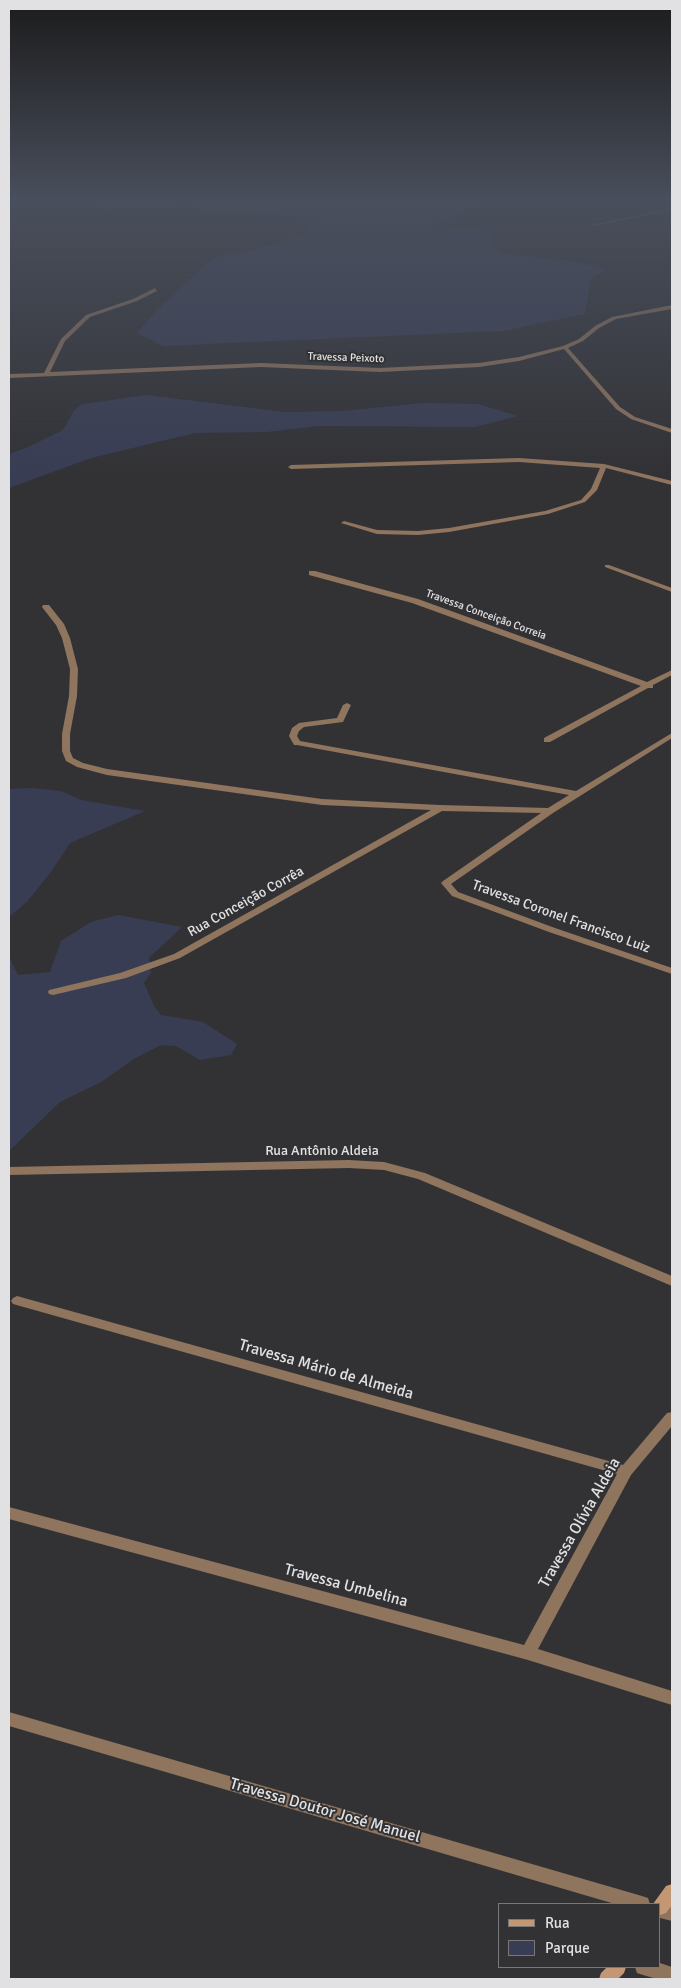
<!DOCTYPE html>
<meta charset="utf-8">
<style>
body{margin:0}
#map{position:relative;width:681px;height:1988px;overflow:hidden;background:#323235;font-family:Signika,sans-serif}
canvas{display:block}
.frame{position:absolute;inset:0;border:10px solid #e1e1e3;pointer-events:none}
.legend{position:absolute;left:498px;top:1903px;width:162px;height:65px;box-sizing:border-box;background:#323235;border:1px solid #78787b;margin:0;padding:6px 9px;list-style:none;font-size:15px;color:#e1e1e3}
.legend li{display:flex;align-items:center;gap:10px;height:25px}
.legend b{width:25px;border:1px solid #78787b}
</style>
<div id="map">
<canvas width="681" height="1988"></canvas>
<div class="frame"></div>
<ul class="legend">
<li><b style="height:6px;background:#c49774"></b>Rua</li>
<li><b style="height:14px;background:#383d54"></b>Parque</li>
</ul>
</div>
<script>
const ctx = document.querySelector('canvas').getContext('2d');
ctx.lineJoin = 'round';
function fill(path, color) { ctx.fillStyle = color; ctx.fill(path, 'evenodd'); }
const shape = rows => new Path2D(rows.map(r => 'M' + r).join(''));
function label(font, color, halo, rows, align = 'center') {
  ctx.font = font + ' Signika,sans-serif'; ctx.lineWidth = 4; ctx.setLineDash([]); ctx.textBaseline = 'middle'; ctx.strokeStyle = halo; ctx.fillStyle = color; for (const [text, x, y, turn = 0] of rows) {
    ctx.save(); ctx.translate(x, y); ctx.rotate((+turn || 0) * Math.PI / 180); ctx.textAlign = isNaN(turn) ? turn : align; if (halo) ctx.strokeText(text, 0, 0); ctx.fillText(text, 0, 0); ctx.restore();
  }
}
fill(shape([
 [86,201,480,201,474,207,429,226,487,229,492,243,500,253,574,261,606,270,591,278,585,314,503,331,163,346,137,333,157,310,213,258,273,245,305,235,315,217,202,211,187,203,104,211],
 [146,395,285,412,343,411,423,403,478,404,518,416,475,427,319,426,267,432,195,433,91,458,9,488,9,454,28,447,63,430,74,410,83,404],
 [32,788,61,791,81,800,145,811,70,843,53,869,27,902,9,917,9,789],
 [118,915,182,927,149,958,151,973,144,983,154,1006,161,1015,203,1022,237,1044,231,1055,200,1060,176,1046,161,1045,134,1059,101,1082,60,1102,9,1151,9,957,18,975,50,972,61,941,91,922]
]), '#383d54');
fill(shape([
 [672,208,672,210,593,226,591,225,672,208],
 [660,1963,672,1967,672,1979,657,1979,643,1975,637,1973,635,1967,660,1967,660,1963]
]), '#8f745e');
fill(shape([
 [155,288,157,291,137,301,90,317,65,341,50,372,261,363,380,368,479,363,519,357,563,346,579,339,595,326,612,317,672,305,672,309,616,319,599,328,583,341,568,348,620,407,635,417,672,429,672,433,631,419,616,409,564,349,519,361,479,367,380,372,261,367,9,378,9,374,44,373,61,339,86,315,133,299,155,288],
 [519,458,604,464,672,481,672,485,606,468,597,490,585,502,548,514,449,532,418,535,377,534,341,523,344,521,377,530,418,531,449,528,545,511,581,500,591,489,600,468,519,462,291,469,288,467,291,465,519,458],
 [605,565,609,565,672,588,672,592,605,567,605,565],
 [309,571,315,571,418,599,647,682,672,670,672,675,653,685,653,688,648,688,550,742,544,742,544,738,641,686,412,603,309,575,309,571],
 [43,605,49,605,64,624,70,638,78,669,77,696,70,734,70,751,73,758,83,763,107,769,322,799,440,805,548,808,569,795,297,745,294,745,289,736,292,728,299,723,337,718,343,705,347,703,351,705,343,722,304,727,299,731,297,736,300,741,576,791,672,733,672,738,553,813,451,884,458,892,555,928,672,968,672,974,549,932,452,896,441,883,443,881,541,813,442,811,180,958,126,978,53,995,49,994,48,992,49,990,120,973,174,954,431,810,322,805,107,775,77,767,66,761,62,751,62,734,69,696,70,669,62,638,56,625,42,607,43,605],
 [349,1160,384,1162,425,1173,672,1276,672,1286,418,1179,384,1170,349,1168,9,1175,9,1167,349,1160],
 [17,1296,623,1465,667,1413,672,1412,672,1426,631,1475,538,1649,672,1691,672,1705,528,1660,9,1519,9,1507,524,1645,617,1474,13,1304,11,1301,13,1298,17,1296],
 [9,1712,642,1896,648,1898,650,1904,615,1904,9,1726,9,1712],
 [660,1902,672,1905,672,1921,660,1918,660,1904,654,1904,660,1902]
]), '#8f745e');
fill(shape([
 [672,1884,672,1905,666,1913,660,1915,660,1904,653,1904,666,1886,672,1884],
 [607,1967,626,1967,624,1973,618,1979,599,1979,601,1973,607,1967]
]), '#c49774');
const sky = ctx.createLinearGradient(0, 0, 0, 479);
sky.addColorStop(0, '#1c1c1d');
sky.addColorStop(0.42, '#494f5c');
sky.addColorStop(1, '#494f5c00');
ctx.fillStyle = sky;
ctx.fillRect(0, 0, 681, 479);
label('11px', '#e1e1e3', '#323235', [
 ["Travessa Peixoto",346,358,2],
 ["Travessa Conceição Correia",486,615,20]
]);
label('14px', '#e1e1e3', '#323235', [
 ["Rua Conceição Corrêa",246,902,-29],
 ["Travessa Coronel Francisco Luiz",561,917,20],
 ["Rua Antônio Aldeia",322,1151]
]);
label('16px', '#e1e1e3', '#323235', [
 ["Travessa Mário de Almeida",326,1370,16],
 ["Travessa Olívia Aldeia",580,1523,-60],
 ["Travessa Umbelina",346,1586,15],
 ["Travessa Doutor José Manuel",325,1811,16]
]);
</script>
